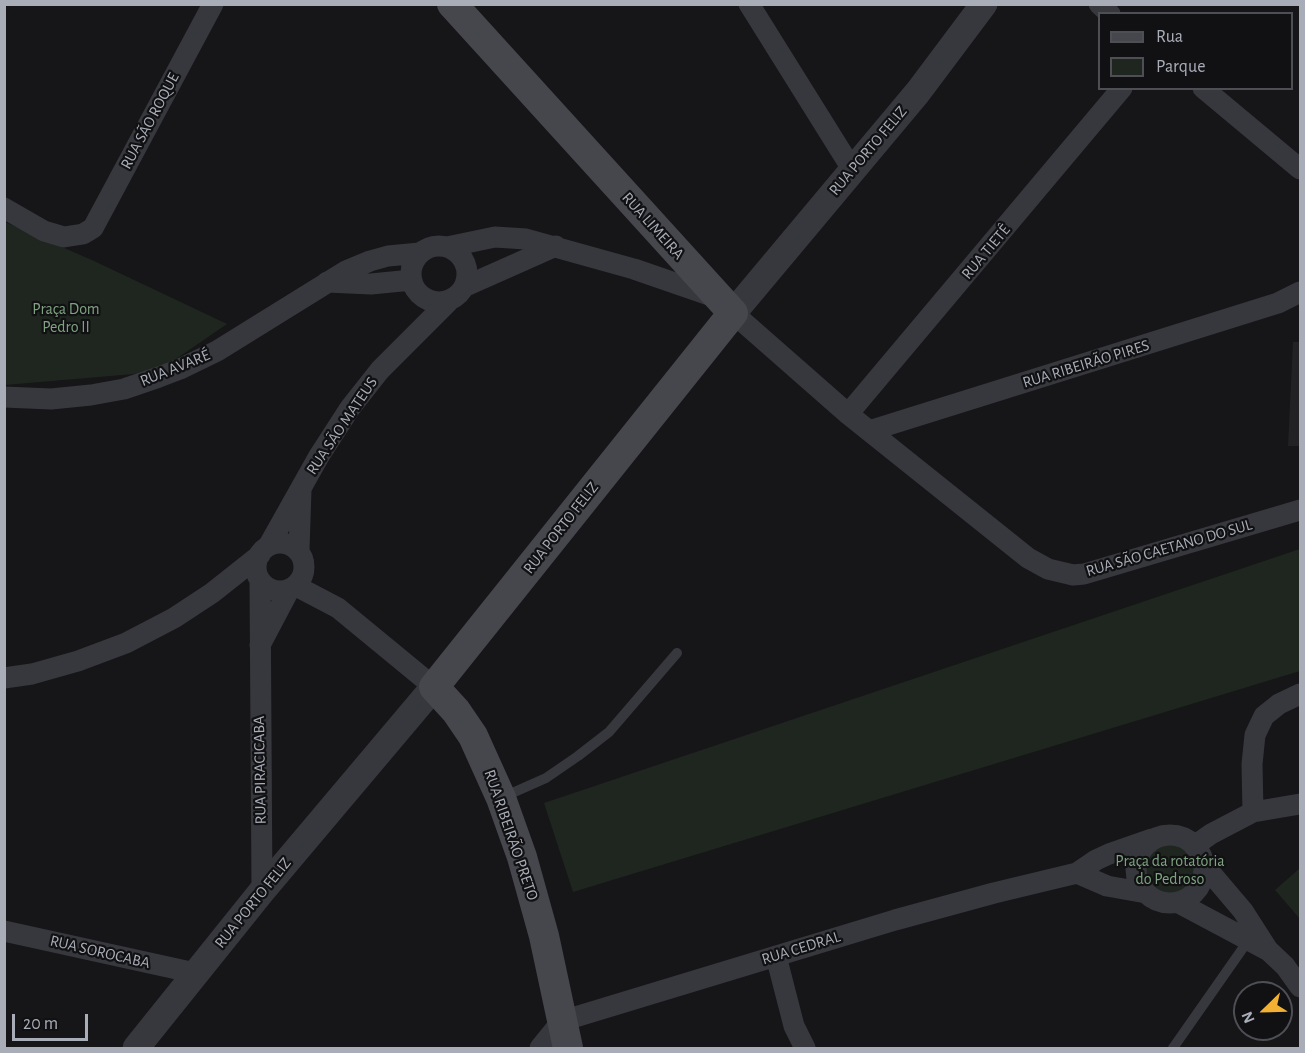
<!DOCTYPE html>
<meta charset="utf-8">
<style>
body{margin:0}
#map{position:relative;width:1305px;height:1053px;overflow:hidden;background:#161618;font-family:"Alegreya Sans",sans-serif}
canvas{display:block}
.frame{position:absolute;inset:0;border:6px solid #a8adb8;pointer-events:none}
.legend{position:absolute;left:1098px;top:12px;width:195px;height:78px;box-sizing:border-box;background:#111113;border:2px solid #4d4f55;margin:0;padding:8px 10px;list-style:none;font-size:18px;color:#a8adb8}
.legend li{display:flex;align-items:center;gap:12px;height:30px}
.legend b{width:30px;border:2px solid #4d4f55}
.north{position:absolute;left:1233px;top:981px;width:60px;height:60px;box-sizing:border-box;background:#111113;border:2px solid #4d4f55;border-radius:50%;rotate:247deg;font-size:16px;font-weight:700;line-height:24px;text-align:center;color:#a8adb8}
.north::after{content:'';display:block;margin:auto;width:21px;height:27px;background:#f2b134;clip-path:polygon(50% 0,100% 100%,50% 72%,0 100%)}
.scale{position:absolute;left:12px;top:1014px;width:76px;height:27px;box-sizing:border-box;border:3px solid #a8adb8;border-top:0;padding-left:8px;font-size:18px;line-height:21px;white-space:nowrap;color:#a8adb8;-webkit-text-stroke:4px #111113;paint-order:stroke}
</style>
<div id="map">
<canvas width="1305" height="1053"></canvas>
<div class="frame"></div>
<ul class="legend">
<li><b style="height:8px;background:#45474d"></b>Rua</li>
<li><b style="height:16px;background:#1e261f"></b>Parque</li>
</ul>
<div class="north">N</div>
<div class="scale">20 m</div>
</div>
<script>
const ctx = document.querySelector('canvas').getContext('2d');
ctx.lineJoin = 'round';
function fill(path, color) { ctx.fillStyle = color; ctx.fill(path, 'evenodd'); }
const shape = rows => new Path2D(rows.map(r => 'M' + r).join(''));
function strokePath(path, color, width, dash) { ctx.strokeStyle = color; ctx.lineWidth = width; ctx.lineCap = dash ? 'butt' : 'round'; ctx.setLineDash(dash || []); ctx.stroke(path); }
function label(font, color, halo, rows, align = 'center') {
  ctx.font = font + ' "Alegreya Sans",sans-serif'; ctx.lineWidth = 4.5; ctx.setLineDash([]); ctx.textBaseline = 'middle'; ctx.strokeStyle = halo; ctx.fillStyle = color; for (const [text, x, y, turn = 0] of rows) {
    ctx.save(); ctx.translate(x, y); ctx.rotate((+turn || 0) * Math.PI / 180); ctx.textAlign = isNaN(turn) ? turn : align; if (halo) ctx.strokeText(text, 0, 0); ctx.fillText(text, 0, 0); ctx.restore();
  }
}
fill(shape([
 [1293,342,1300,342,1300,446,1288,446]
]), '#222225');
fill(shape([
 [5,222,94,261,227,324,157,372,5,385],
 [1300,549,1300,671,573,892,544,803],
 '1140 870a30 30 0 1 1 60 0a30 30 0 1 1-60 0Z',
 [1300,868,1300,919,1275,890]
]), '#1e261f');
strokePath(shape([
 [501,798,546,778,578,756,609,732,677,653],
 [1173,1048,1250,938]
]), '#37383d', 10);
strokePath(shape([
 [749,4,852,169],
 [1099,4,1110,14],
 [1203,88,1300,169],
 [4,208,44,231,64,237,83,234,93,228,213,4],
 '411 274a28 28 0 1 1 56 0a28 28 0 1 1-56 0Z',
 [447,247,495,237,526,239,634,269,718,298],
 [327,282,371,284,412,280],
 [466,286,556,246],
 [733,313,848,414,1028,558,1048,569,1073,575,1084,574,1300,510],
 [4,397,51,399,91,395,124,389,159,377,180,369,217,351,346,271,370,261,388,256,420,253],
 [848,414,1122,88],
 [869,431,1278,303,1300,292],
 '256 567a24 24 0 1 1 48 0a24 24 0 1 1-48 0Z',
 [269,545,319,456,350,408,380,370,448,302],
 [299,550,301,490],
 [260,580,262,891],
 [296,586,338,608,434,687],
 [260,645,289,590],
 [4,678,32,674,78,661,126,643,174,618,212,593,260,555],
 [1253,812,1252,764,1255,735,1264,716,1279,704,1300,694],
 '1136 869a34 34 0 1 1 68 0a34 34 0 1 1-68 0Z',
 [1194,846,1211,834,1253,812,1300,804],
 [1204,865,1243,911,1268,950],
 [1077,873,1107,886,1146,893],
 [1177,902,1269,951,1285,966,1300,987],
 [4,931,195,973],
 [776,956,794,1026,805,1048],
 [540,1048,562,1021,895,920,994,893,1077,873,1096,860,1109,854,1152,839]
]), '#37383d', 21);
strokePath(shape([
 [733,313,918,92,984,4],
 [136,1048,262,891,434,687]
]), '#37383d', 27);
strokePath(shape([
 [452,4,733,313,434,687,456,711,473,736,501,798,522,857,544,936,568,1048]
]), '#45474d', 30);
label('16px', '#a8adb8', '#111113', [
 ["RUA SÃO ROQUE",150,121,-62],
 ["RUA PORTO FELIZ",868,151,-50],
 ["RUA LIMEIRA",653,226,48],
 ["RUA TIETÊ",986,252,-50],
 ["RUA RIBEIRÃO PIRES",1086,364,-17],
 ["RUA AVARÉ",175,368,-22],
 ["RUA SÃO MATEUS",342,426,-56],
 ["RUA PORTO FELIZ",561,528,-52],
 ["RUA SÃO CAETANO DO SUL",1169,548,-16],
 ["RUA PIRACICABA",260,770,-91],
 ["RUA RIBEIRÃO PRETO",511,835,71],
 ["RUA PORTO FELIZ",253,903,-51],
 ["RUA CEDRAL",801,948,-17],
 ["RUA SOROCABA",100,952,13]
]);
label('16px', '#7fa381', '#111113', [
 ["Praça Dom",66,309],
 ["Pedro II",66,327],
 ["Praça da rotatória",1170,861],
 ["do Pedroso",1170,879]
]);
</script>
